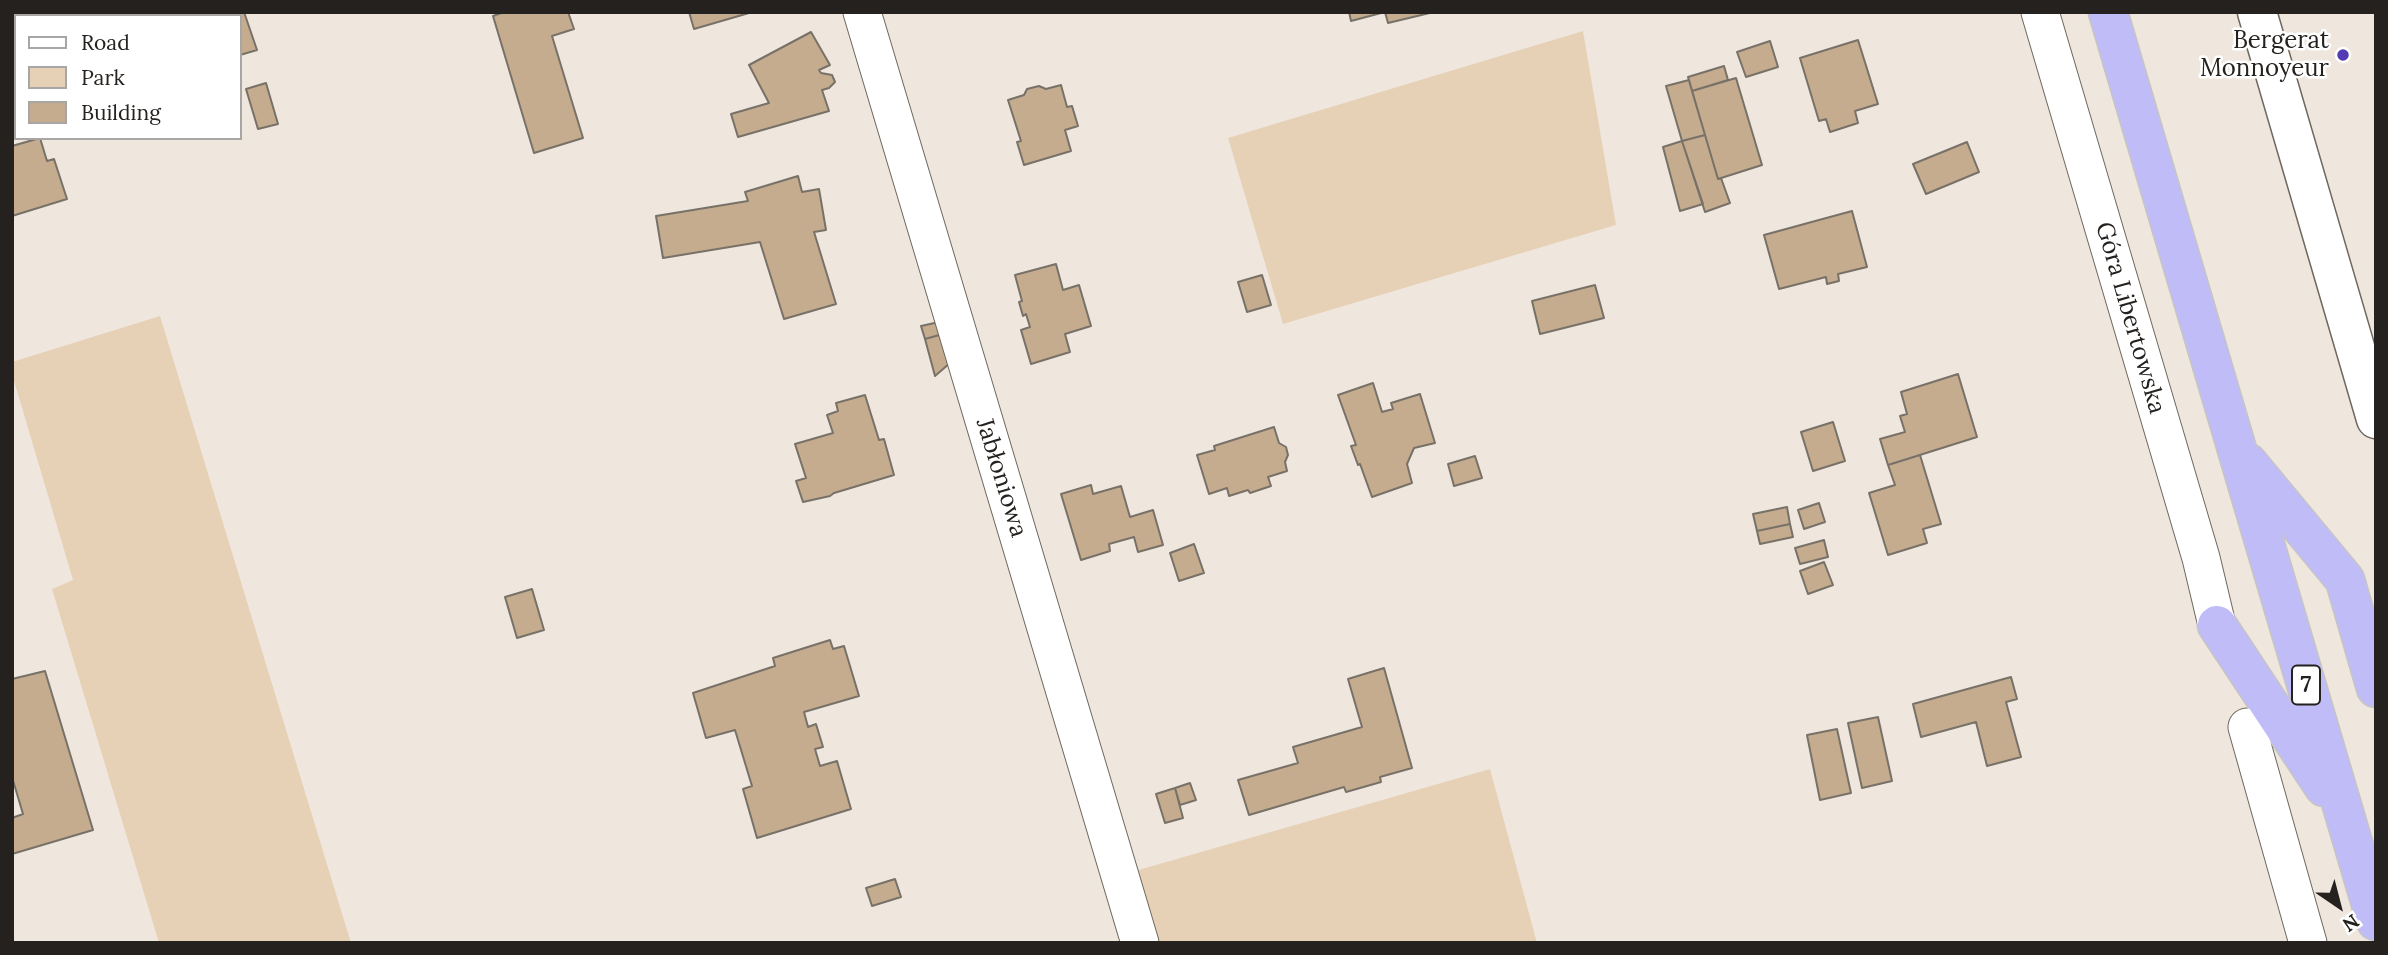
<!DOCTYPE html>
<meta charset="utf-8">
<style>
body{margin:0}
#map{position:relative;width:2388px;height:955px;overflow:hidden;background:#efe7de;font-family:Lora,serif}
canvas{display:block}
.frame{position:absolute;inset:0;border:14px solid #24211e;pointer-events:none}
.legend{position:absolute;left:14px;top:14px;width:228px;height:126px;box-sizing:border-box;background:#fff;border:2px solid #a7a6a5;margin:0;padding:9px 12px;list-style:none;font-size:21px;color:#24211e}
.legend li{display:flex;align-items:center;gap:14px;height:35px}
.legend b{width:35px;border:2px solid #a7a6a5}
.north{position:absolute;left:2304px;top:871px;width:70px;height:70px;-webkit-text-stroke:5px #fff;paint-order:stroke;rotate:145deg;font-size:19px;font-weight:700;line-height:28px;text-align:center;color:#24211e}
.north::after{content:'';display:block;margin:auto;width:24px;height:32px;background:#24211e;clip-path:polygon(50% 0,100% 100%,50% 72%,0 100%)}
</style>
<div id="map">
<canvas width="2388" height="955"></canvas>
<div class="frame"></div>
<ul class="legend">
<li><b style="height:9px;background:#fff"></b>Road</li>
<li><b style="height:19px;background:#e7d1b6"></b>Park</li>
<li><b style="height:19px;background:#c5ac8e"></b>Building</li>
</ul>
<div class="north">N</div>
</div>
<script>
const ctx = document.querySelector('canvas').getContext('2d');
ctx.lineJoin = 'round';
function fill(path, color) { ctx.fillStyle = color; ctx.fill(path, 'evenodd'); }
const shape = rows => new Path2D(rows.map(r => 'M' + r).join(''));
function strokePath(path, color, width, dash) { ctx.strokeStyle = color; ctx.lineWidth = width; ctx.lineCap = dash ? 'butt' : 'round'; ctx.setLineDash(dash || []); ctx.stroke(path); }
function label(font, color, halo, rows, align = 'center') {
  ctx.font = font + ' Lora,serif'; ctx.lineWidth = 5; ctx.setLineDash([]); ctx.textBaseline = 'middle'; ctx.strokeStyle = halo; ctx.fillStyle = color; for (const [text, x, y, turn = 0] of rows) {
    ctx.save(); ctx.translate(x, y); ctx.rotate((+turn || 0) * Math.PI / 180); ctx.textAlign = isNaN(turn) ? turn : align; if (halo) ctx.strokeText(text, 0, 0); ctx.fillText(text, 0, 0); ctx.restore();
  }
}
fill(shape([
 [1583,31,1616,225,1283,324,1228,138],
 [160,316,351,943,159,943,52,589,73,580,12,374,12,362],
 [1490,769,1537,943,1157,943,1135,871]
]), '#e7d1b6');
const building = shape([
 [177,12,201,12,202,16,174,16,173,14,177,12],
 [201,12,244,12,257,50,240,55,240,16,202,16,201,12],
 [504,12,568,12,574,29,552,36,583,138,534,153,493,16,504,12],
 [689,12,749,12,749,13,694,29,689,12],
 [1349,12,1434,12,1388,23,1385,12,1351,21,1349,12],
 [811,32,830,65,819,70,821,73,832,75,835,82,829,88,822,90,829,111,738,137,731,114,769,103,749,65,811,32],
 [1858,40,1878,104,1855,111,1858,123,1830,132,1826,119,1819,121,1800,58,1858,40],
 [1770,41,1778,67,1746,77,1737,52,1770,41],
 [1724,66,1728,80,1692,91,1688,77,1724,66],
 [1736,78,1762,165,1718,179,1692,91,1736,78],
 [1689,80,1705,135,1682,141,1666,86,1689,80],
 [266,83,278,124,258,129,246,89,266,83],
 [1061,85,1067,107,1072,106,1078,126,1065,130,1071,151,1024,165,1017,142,1021,141,1008,100,1024,95,1027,89,1039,86,1046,89,1061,85],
 [1705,135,1718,179,1721,178,1730,203,1705,212,1682,141,1705,135],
 [40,138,47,161,54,159,67,199,12,216,12,146,40,138],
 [1682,141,1703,204,1680,211,1663,147,1682,141],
 [1967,142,1979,172,1926,194,1913,164,1967,142],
 [798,176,802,192,819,189,826,230,814,232,836,304,784,319,760,242,663,258,656,216,748,201,745,192,798,176],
 [1852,211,1867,267,1838,274,1839,281,1827,284,1826,277,1779,289,1764,235,1852,211],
 [1056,264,1063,290,1079,285,1091,326,1065,334,1070,352,1031,364,1021,330,1030,327,1026,314,1023,316,1019,302,1022,301,1015,275,1056,264],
 [1262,275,1271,305,1247,312,1238,282,1262,275],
 [1595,285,1604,318,1540,334,1532,301,1595,285],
 [939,322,943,334,925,339,921,326,939,322],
 [943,334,950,363,935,376,925,339,943,334],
 [1958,374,1977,437,1888,465,1880,439,1905,432,1900,416,1907,414,1901,392,1958,374],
 [1373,383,1382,412,1393,409,1391,403,1420,394,1435,443,1414,448,1407,464,1412,483,1372,497,1360,464,1358,465,1351,446,1356,445,1338,395,1373,383],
 [865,395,879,440,884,439,894,475,834,493,830,496,803,502,796,481,806,478,795,444,833,433,827,415,838,411,836,403,865,395],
 [1833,422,1845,461,1813,471,1801,432,1833,422],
 [1274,427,1279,443,1286,447,1288,455,1285,462,1287,471,1268,477,1271,486,1250,493,1248,490,1229,496,1227,488,1209,494,1197,455,1215,450,1214,446,1274,427],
 [1920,455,1941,524,1923,529,1927,543,1888,555,1869,493,1895,485,1888,465,1920,455],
 [1475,456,1482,478,1454,486,1448,464,1475,456],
 [1091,485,1093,494,1121,486,1130,517,1153,510,1163,545,1138,552,1134,537,1109,544,1110,551,1081,560,1061,494,1091,485],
 [1819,503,1825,522,1804,529,1798,510,1819,503],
 [1787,507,1790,524,1757,531,1753,514,1787,507],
 [1790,524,1793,537,1760,544,1757,531,1790,524],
 [1824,540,1828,557,1800,564,1795,548,1824,540],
 [1194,544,1204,573,1179,581,1170,553,1194,544],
 [1824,562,1833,585,1808,594,1800,571,1824,562],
 [532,589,544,630,517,638,505,597,532,589],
 [830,640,833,649,844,646,859,696,804,712,808,727,816,724,823,747,815,749,820,766,837,761,851,809,757,838,743,789,752,786,735,730,706,738,693,693,775,666,773,658,830,640],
 [1384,668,1412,768,1380,777,1381,782,1346,792,1344,787,1249,815,1238,780,1298,763,1293,747,1362,727,1348,679,1384,668],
 [45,671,93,830,12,854,12,818,23,814,12,777,12,679,45,671],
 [2011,677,2017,699,2006,702,2021,757,1987,766,1976,722,1921,737,1913,704,2011,677],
 [1878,717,1892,781,1862,788,1848,723,1878,717],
 [1837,729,1851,793,1820,800,1807,735,1837,729],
 [1190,783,1196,800,1180,805,1175,788,1190,783],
 [1175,788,1183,818,1165,823,1156,794,1175,788],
 [895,879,901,897,872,906,866,888,895,879]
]);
fill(building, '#c5ac8e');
strokePath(building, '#787168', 2);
const minor = shape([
 [862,12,1140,943],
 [2040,12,2201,558,2217,625],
 [2247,727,2308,943]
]);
const tertiary = shape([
 [2257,12,2376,419]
]);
const trunk = shape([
 [2108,12,2376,921],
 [2248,463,2345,580,2376,688],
 [2217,625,2324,787]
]);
strokePath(minor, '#6e685f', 39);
strokePath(tertiary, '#6e685f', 41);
strokePath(trunk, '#c6c5c4', 41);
strokePath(minor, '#fff', 37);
strokePath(tertiary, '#fff', 38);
strokePath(trunk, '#c0bcf7', 38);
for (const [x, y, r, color] of [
 [2343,55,7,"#553bb3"]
]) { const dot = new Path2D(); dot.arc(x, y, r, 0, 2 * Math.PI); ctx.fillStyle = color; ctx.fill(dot); strokePath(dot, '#fff', 2.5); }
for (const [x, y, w] of [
 [2306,685,28]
]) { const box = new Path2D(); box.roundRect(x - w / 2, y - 19.5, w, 39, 5); ctx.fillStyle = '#fff'; ctx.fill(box); strokePath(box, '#24211e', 2); }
label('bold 23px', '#24211e', null, [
 ["7",2306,685]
]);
label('24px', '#24211e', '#fff', [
 ["Bergerat",2329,41],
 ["Monnoyeur",2329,69]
], 'right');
label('24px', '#24211e', '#fff', [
 ["Góra Libertowska",2130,318,74],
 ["Jabłoniowa",1001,478,73]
]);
</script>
